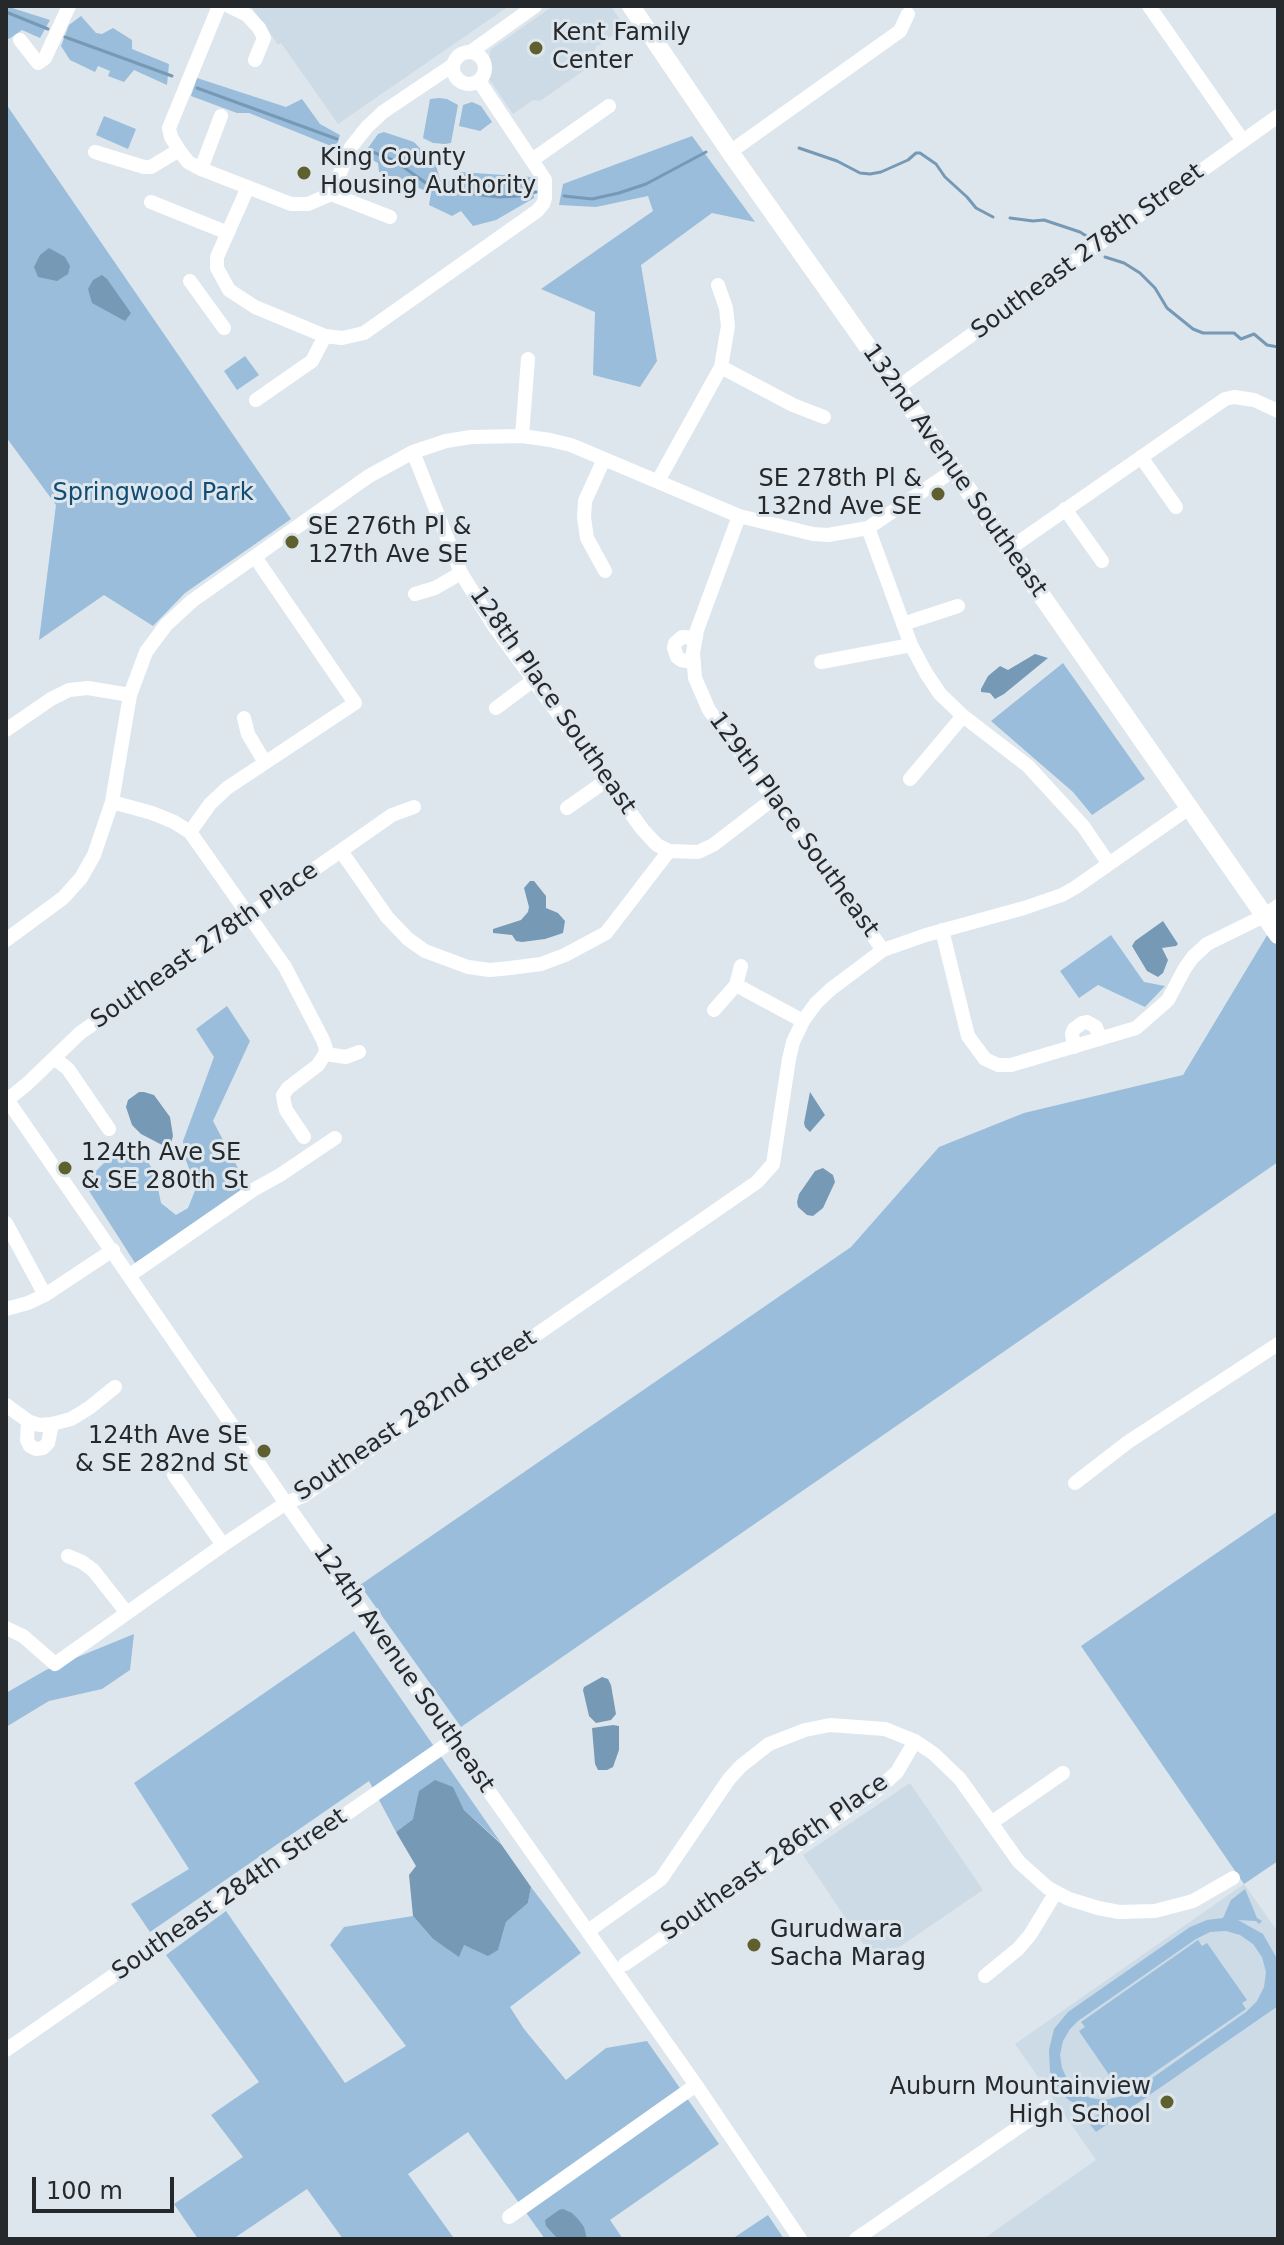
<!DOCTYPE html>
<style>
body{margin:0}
#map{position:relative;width:1284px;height:2245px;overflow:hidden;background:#dee6ed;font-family:"DejaVu Sans",sans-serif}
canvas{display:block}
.frame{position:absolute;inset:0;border:8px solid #26292b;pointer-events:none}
.scale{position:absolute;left:32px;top:2177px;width:142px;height:36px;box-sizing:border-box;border:4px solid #26292b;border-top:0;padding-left:10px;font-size:24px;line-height:28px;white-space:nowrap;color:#26292b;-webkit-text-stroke:6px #dee6ed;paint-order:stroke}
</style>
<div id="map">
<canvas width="1284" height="2245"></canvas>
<div class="frame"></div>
<div class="scale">100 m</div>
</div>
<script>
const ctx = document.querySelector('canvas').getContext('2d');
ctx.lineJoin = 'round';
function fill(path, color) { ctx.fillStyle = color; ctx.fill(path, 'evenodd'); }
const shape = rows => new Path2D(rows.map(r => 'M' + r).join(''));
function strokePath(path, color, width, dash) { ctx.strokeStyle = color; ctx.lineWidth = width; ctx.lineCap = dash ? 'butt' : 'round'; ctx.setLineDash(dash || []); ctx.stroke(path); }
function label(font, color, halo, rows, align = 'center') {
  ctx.font = font + ' "DejaVu Sans",sans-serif'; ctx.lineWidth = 6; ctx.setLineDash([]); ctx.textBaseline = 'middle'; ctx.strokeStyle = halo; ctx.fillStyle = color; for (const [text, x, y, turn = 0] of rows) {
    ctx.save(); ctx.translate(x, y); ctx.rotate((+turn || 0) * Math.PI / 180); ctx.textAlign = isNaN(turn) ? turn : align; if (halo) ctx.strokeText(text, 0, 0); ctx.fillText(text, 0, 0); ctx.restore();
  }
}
fill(shape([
 [251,6,509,6,338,124,281,43,278,45],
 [553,6,611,6,625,27,596,47,589,67,540,101,533,100,513,114,489,79,490,50],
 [910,1783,983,1890,876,1963,803,1855],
 [1244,1884,1278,1932,1278,2239,983,2239,1096,2160,1015,2044]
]), '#cddbe7');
fill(shape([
 [6,6,50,20,40,38,22,30,9,39,6,36],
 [81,16,96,33,102,34,113,28,132,40,132,49,169,64,167,85,134,70,124,82,108,76,110,71,98,66,95,72,70,60,61,46,69,25],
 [197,78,286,107,302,99,320,124,340,135,336,148,249,113,237,113,191,96],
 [439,98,447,99,458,105,451,143,445,144,433,143,423,138,430,99],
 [472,102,481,106,492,122,480,131,459,126,463,105],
 [6,104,291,519,185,593,153,626,104,595,39,640,56,505,6,437],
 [104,116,136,129,128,149,96,135],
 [384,132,414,142,436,165,440,180,448,181,461,172,531,177,534,198,496,220,473,226,461,211,452,216,429,205,431,193,379,172,378,163,363,155,378,134],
 [692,136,755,222,712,213,641,265,657,361,640,387,593,375,595,312,541,289,653,211,648,196,596,207,559,205,563,184],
 [245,356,259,375,237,390,224,371],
 [1063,663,1145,779,1092,815,1073,792,991,721],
 [1272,927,1278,935,1278,1162,461,1727,360,1585,851,1247,939,1147,1024,1113,1183,1075],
 [1111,935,1144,982,1165,986,1145,1007,1098,985,1079,998,1060,971],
 [227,1006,250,1041,213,1121,249,1189,135,1263,84,1183,112,1155,123,1148,148,1162,155,1173,161,1203,176,1215,188,1208,196,1188,183,1152,183,1141,214,1057,196,1029],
 [1278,1511,1278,1861,1244,1884,1081,1646],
 [354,1631,501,1843,464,1810,453,1788,396,1832,369,1781,150,1932,131,1904,189,1869,134,1783],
 [134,1634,130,1670,102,1689,49,1701,6,1727,6,1693,46,1670],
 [531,1887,581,1953,510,2007,524,2029,566,2080,606,2048,647,2041,719,2144,610,2220,623,2239,545,2239,468,2132,408,2174,453,2237,450,2239,343,2239,307,2189,233,2239,198,2239,174,2204,243,2157,211,2115,259,2082,166,1955,226,1911,345,2083,406,2046,330,1945,344,1927,413,1916,433,1939,459,1956,463,1945,498,1949,506,1922,528,1903],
 [1245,1889,1257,1918,1262,1921,1259,1924,1256,1921,1238,1920,1263,1934,1276,1957,1278,2006,1096,2132,1088,2122,1100,2113,1087,2111,1069,2100,1061,2093,1050,2072,1049,2050,1054,2029,1068,2012,1190,1927,1207,1920,1223,1918,1231,1900],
 [1226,1931,1240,1935,1253,1944,1262,1957,1266,1972,1264,1987,1257,2001,1246,2012,1128,2095,1104,2100,1090,2098,1078,2091,1068,2081,1062,2068,1060,2055,1063,2041,1070,2029,1078,2021,1196,1939,1210,1932],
 [1198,1940,1202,1946,1207,1943,1247,2000,1242,2003,1246,2009,1129,2090,1124,2085,1118,2088,1079,2031,1085,2027,1081,2022],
 [768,2215,784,2239,732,2239]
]), '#99bdda');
fill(shape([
 [49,248,65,257,70,266,68,274,57,281,38,277,34,267,40,255],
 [102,275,107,279,131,313,125,321,92,303,88,289,93,280],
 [1035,654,1048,658,1004,694,995,699,990,693,981,692,981,689,988,676,1000,666,1008,670],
 [530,881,534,881,546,896,546,908,558,913,565,921,563,933,545,939,522,942,516,941,512,935,493,933,493,929,521,920,528,912,529,907,524,888],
 [1163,921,1178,944,1176,946,1162,948,1168,960,1163,973,1158,977,1147,971,1132,946,1135,941],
 [139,1092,144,1092,154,1095,170,1117,173,1136,171,1143,167,1146,164,1146,141,1134,132,1125,126,1107,128,1100],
 [810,1092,825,1115,810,1132,805,1127,804,1123],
 [823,1168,833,1175,835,1182,823,1208,813,1216,807,1215,798,1207,797,1202,799,1194,815,1171],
 [602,1677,608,1679,611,1685,616,1714,611,1720,596,1723,589,1716,583,1690,584,1687],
 [613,1725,619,1726,619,1750,613,1767,607,1770,598,1770,595,1764,592,1728],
 [435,1780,453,1787,464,1810,501,1844,531,1887,528,1903,506,1922,498,1950,488,1956,464,1945,459,1957,433,1939,413,1916,409,1875,416,1866,396,1832,413,1819,419,1791],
 [563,2209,572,2213,578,2219,584,2227,587,2239,558,2239,546,2226,545,2220,559,2210]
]), '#7699b6');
strokePath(shape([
 [6,12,48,29],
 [65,37,172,76],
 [197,88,337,139],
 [799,148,837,161,860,173,870,174,881,172,908,160,916,153,920,153,936,164,945,177,967,197,976,208,993,217],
 [370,151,395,161,433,188,439,190,499,197,518,196,536,192],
 [564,196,592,199,619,193,646,184,706,152],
 [1010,218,1033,221,1044,220,1080,232,1091,239],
 [1105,257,1124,263,1140,273,1155,288,1167,308,1193,329,1203,333,1234,333,1241,339,1254,334,1267,345,1278,347]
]), '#7699b6', 3);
strokePath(shape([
 [229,6,247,15,259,28,264,38,255,60],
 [1149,6,1243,141],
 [20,40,38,63,45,58,69,6],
 [472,51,535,6],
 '453 68a16 16 0 1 1 32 0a16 16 0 1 1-32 0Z',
 [179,150,171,137,169,128,219,6],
 [95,152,144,167,151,167,179,150,188,162,201,169,291,204,308,204,331,194,390,217],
 [730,152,900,31,908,14],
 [532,160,609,106],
 [201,169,221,116],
 [248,187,217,257,217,268,229,290,255,307,325,336,342,338,364,333,537,211,543,204,545,198,545,180,479,81],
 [331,194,351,147,367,127,383,112,453,65],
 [151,202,228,233],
 [190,281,224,328],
 [721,367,793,405,824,417],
 [897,388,1278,116],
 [256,400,312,361,325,336],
 [522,436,528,359],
 [413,452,461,573,494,626,643,830,657,845,669,851],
 [1141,457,1176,507],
 [604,459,585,501,584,518,587,538,605,571],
 [658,481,721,367,728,326,726,308,718,285],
 [1065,509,1102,561],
 [739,516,697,630,693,653,695,678,709,710,883,950],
 [868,528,911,645,926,673,940,694,963,716,1028,766,1083,826,1109,864],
 [1009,549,1225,399,1234,397,1254,400,1278,411],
 [415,594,435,588,461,573],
 [903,624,958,606],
 [694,662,681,660,677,657,674,648,675,643,682,637,696,638],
 [821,662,911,645],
 [496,708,535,679],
 [244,718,248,734,264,761],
 [6,730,51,699,69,690,88,688,130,695],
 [910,779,963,716],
 [112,802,152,813,174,822,190,832,285,967,323,1040,326,1049,325,1054],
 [567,808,607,780],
 [190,832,210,804,227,788,355,703,255,557],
 [341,851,387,917,408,939,425,951,468,967,490,970,510,968,541,964,565,955,606,933,669,851,698,852,713,845,773,799],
 [942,930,968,1036,985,1059,998,1065,1011,1065,1136,1028,1168,1000,1185,968,1193,957,1207,944,1264,916,1278,906],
 [6,940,63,898,81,878,94,855,112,802,130,695,146,652,166,625,192,601,369,476,413,452,446,441,471,437,522,436,550,440,571,445,739,516,813,534,828,535,868,528,954,470],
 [736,985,803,1021],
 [714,1010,736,985,741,966],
 [1074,1047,1072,1034,1074,1029,1082,1023,1087,1022,1096,1027,1100,1039],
 [54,1058,68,1069,109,1129],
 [6,1098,290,1509,696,2085,800,2239],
 [7,1100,27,1084,80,1033,392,815,414,807],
 [304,1137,286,1110,284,1102,283,1095,288,1088,318,1065,325,1054,346,1057,359,1052],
 [6,1223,45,1295],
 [130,1275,253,1190,280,1175,335,1138],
 [6,1309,28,1303,45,1295,113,1250],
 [6,1405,28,1421,39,1425,52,1424,71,1419,89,1408,115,1387],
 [28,1421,27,1440,30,1446,36,1449,43,1448,48,1443,52,1424],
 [174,1475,223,1545],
 [1075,1483,1128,1442,1278,1344],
 [68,1556,82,1562,93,1570,127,1613],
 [6,1628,23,1636,55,1664,223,1545,286,1503,303,1496,757,1182,773,1164,789,1059,793,1042,803,1021,816,1003,831,989,883,950,926,935,1024,908,1062,895,1076,887,1189,808],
 [991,1823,1063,1773],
 [588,1931,661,1879,729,1779,741,1766,769,1744,805,1730,830,1725,885,1729,915,1741,934,1754,960,1779,1019,1862,1048,1888,1069,1899,1098,1908,1119,1912,1155,1911,1193,1901,1233,1878],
 [625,1964,877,1790,897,1772,915,1741],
 [985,1976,1018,1949,1030,1935,1056,1892],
 [6,2050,453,1740],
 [509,2217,696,2085],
 [856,2239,1048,2107]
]), '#fff', 14);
strokePath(shape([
 [631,6,730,152,897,388,1278,935]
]), '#fff', 18);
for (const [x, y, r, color] of [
 [536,48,8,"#5e602e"],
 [304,173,8,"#5e602e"],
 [938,494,8,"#5e602e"],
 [292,542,8,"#5e602e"],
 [65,1168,8,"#5e602e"],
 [264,1451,8,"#5e602e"],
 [754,1945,8,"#5e602e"],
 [1167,2102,8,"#5e602e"]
]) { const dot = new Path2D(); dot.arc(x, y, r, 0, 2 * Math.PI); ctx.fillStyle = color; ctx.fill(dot); strokePath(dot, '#dee6ed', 3); }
label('24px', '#26292b', '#dee6ed', [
 ["Kent Family",552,34],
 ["Center",552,62],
 ["King County",320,159],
 ["Housing Authority",320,187],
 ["SE 278th Pl &",922,480,"right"],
 ["132nd Ave SE",922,508,"right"],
 ["SE 276th Pl &",308,528],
 ["127th Ave SE",308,556],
 ["124th Ave SE",81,1154],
 ["& SE 280th St",81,1182],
 ["124th Ave SE",248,1437,"right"],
 ["& SE 282nd St",248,1465,"right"],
 ["Gurudwara",770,1931],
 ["Sacha Marag",770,1959],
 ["Auburn Mountainview",1151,2088,"right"],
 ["High School",1151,2116,"right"]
], 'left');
label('24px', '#26292b', '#dee6ed', [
 ["Southeast 278th Street",1088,252,-36],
 ["132nd Avenue Southeast",954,471,55],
 ["128th Place Southeast",552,701,55],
 ["129th Place Southeast",793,825,54],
 ["Southeast 278th Place",205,946,-35],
 ["Southeast 282nd Street",416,1416,-34],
 ["124th Avenue Southeast",403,1669,55],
 ["Southeast 286th Place",775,1858,-35],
 ["Southeast 284th Street",230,1895,-35]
]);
label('24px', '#104c73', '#dee6ed', [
 ["Springwood Park",153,494]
]);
</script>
